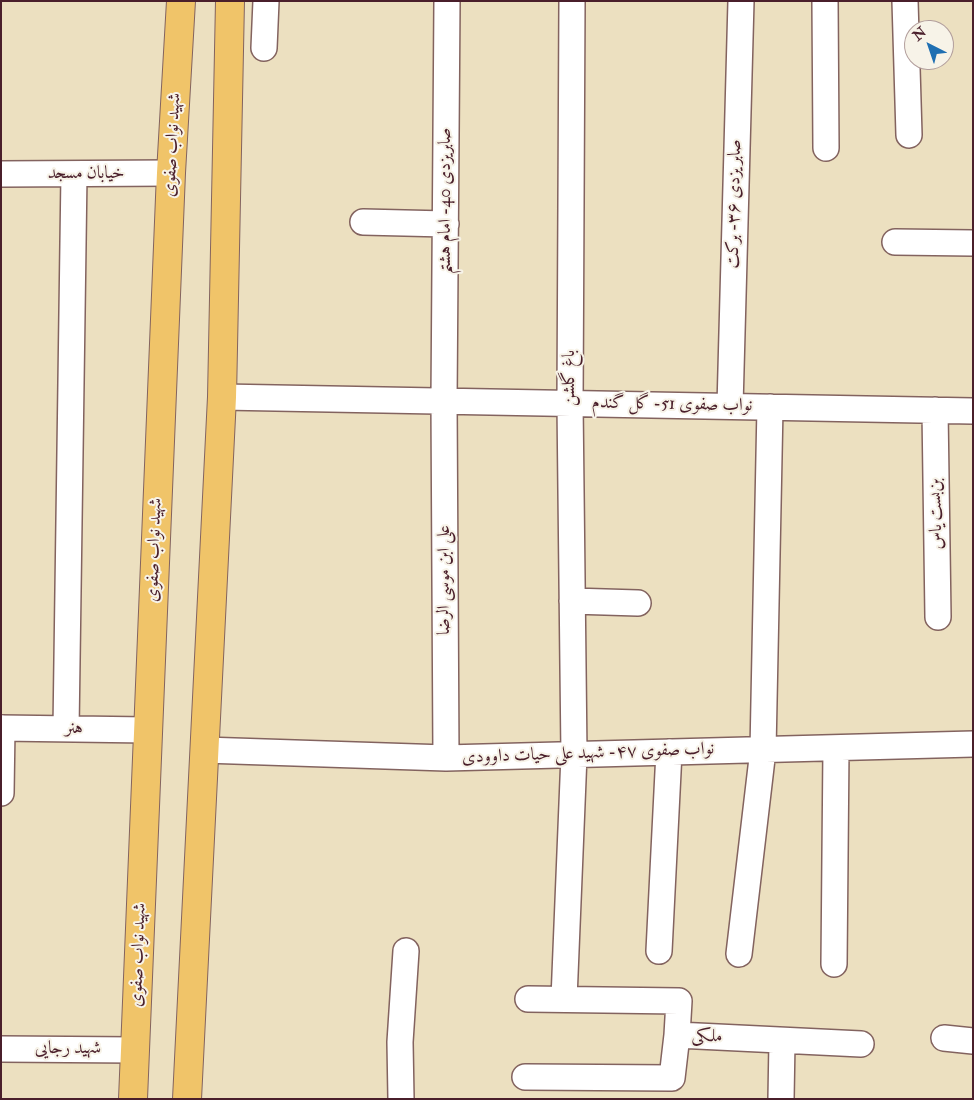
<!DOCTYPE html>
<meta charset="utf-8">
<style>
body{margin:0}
#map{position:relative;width:974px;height:1100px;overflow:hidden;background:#ece0c0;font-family:"IM FELL Double Pica",serif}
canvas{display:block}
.frame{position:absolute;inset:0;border:2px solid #4a1f2b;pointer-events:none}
.north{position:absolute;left:904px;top:20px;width:50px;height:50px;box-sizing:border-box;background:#f7f3e8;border:1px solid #b29e9c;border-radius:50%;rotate:319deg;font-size:14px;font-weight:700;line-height:20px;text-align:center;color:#4a1f2b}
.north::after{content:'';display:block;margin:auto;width:18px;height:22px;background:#1f6fb2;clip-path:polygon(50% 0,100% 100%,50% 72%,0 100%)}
</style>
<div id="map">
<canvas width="974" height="1100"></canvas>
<div class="frame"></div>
<div class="north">N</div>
</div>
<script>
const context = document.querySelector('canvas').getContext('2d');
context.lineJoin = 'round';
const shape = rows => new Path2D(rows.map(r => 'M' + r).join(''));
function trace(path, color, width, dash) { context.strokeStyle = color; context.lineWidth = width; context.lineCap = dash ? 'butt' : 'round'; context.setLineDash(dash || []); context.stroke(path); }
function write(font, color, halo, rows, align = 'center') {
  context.font = font + ' "IM FELL Double Pica",Amiri,serif'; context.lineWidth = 4; context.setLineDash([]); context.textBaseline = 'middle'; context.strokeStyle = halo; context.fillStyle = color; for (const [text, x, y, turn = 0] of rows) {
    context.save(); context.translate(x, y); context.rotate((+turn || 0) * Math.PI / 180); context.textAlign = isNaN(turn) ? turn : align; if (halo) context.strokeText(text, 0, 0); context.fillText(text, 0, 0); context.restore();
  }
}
const minor = shape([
 [825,1,826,148],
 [905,1,909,135],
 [264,48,266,1],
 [1,174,171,173],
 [363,222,446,224],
 [895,242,973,243],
 [222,397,973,411],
 [730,406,741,1],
 [935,410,938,617],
 [572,601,638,603],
 [1,728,148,730],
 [66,729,74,174],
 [204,750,446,758,973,744],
 [446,758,444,401,447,1],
 [1,793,2,728],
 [659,951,669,752],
 [739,954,763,750,770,407],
 [834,964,836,748],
 [528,999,679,1001,677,1035,861,1044],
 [564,999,574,755,570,403,572,1],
 [944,1038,973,1041],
 [1,1049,135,1050],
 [525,1077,672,1078,677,1035],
 [401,1099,400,1042,406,951],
 [781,1099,782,1041]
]);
const major = shape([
 [133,1099,171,173,181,1],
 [187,1099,222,397,230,1]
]);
trace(minor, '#83635f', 28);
trace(major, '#83635f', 30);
trace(minor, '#fff', 25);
trace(major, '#f0c469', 28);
write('18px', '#4a1f2b', '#f7f3e8', [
 ["شهید نواب صفوی",173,145,-87],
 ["خیابان مسجد",86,174],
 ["صابریزدی 40- امام هشتم",446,201,-90],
 ["صابر یزدی ۳۶- برکت",735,204,-89],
 ["باغ گلشن",570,378,-90],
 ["نواب صفوی 51- گل گندم",672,405,1],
 ["بن‌بست یاس",937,514,-91],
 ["شهید نواب صفوی",155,550,-88],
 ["علی ابن موسی الرضا",445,580,-90],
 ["هنر",74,729],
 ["نواب صفوی ۴۷- شهید علی حیات داوودی",588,754,-2],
 ["شهید نواب صفوی",139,955,-88],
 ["ملکی",707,1037,3],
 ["شهید رجایی",68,1049]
]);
</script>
